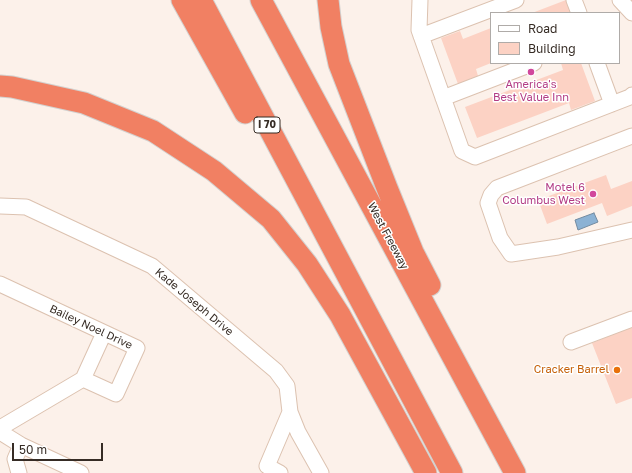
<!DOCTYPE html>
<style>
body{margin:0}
#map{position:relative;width:632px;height:473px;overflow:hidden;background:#fcf1ea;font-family:"Golos Text",sans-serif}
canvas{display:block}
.legend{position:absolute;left:490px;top:12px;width:130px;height:52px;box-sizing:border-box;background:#fff;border:1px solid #afaba8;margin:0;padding:5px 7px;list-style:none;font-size:12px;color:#362c25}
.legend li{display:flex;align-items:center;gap:8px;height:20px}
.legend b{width:20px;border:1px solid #afaba8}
.scale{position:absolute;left:12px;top:443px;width:91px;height:18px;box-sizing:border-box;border:2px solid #362c25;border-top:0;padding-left:5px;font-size:12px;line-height:14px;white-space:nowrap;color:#362c25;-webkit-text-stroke:3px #fff;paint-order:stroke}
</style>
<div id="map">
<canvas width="632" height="473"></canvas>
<ul class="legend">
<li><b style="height:5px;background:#fff"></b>Road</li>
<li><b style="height:11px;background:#fcd2c4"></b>Building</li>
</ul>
<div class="scale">50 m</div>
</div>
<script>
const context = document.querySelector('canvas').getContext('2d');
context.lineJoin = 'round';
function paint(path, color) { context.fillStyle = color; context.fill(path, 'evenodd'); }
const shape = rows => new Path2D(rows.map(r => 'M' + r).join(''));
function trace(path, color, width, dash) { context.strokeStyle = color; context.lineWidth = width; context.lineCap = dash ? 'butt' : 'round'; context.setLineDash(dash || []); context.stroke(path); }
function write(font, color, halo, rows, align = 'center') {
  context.font = font + ' "Golos Text",sans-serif'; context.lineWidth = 3; context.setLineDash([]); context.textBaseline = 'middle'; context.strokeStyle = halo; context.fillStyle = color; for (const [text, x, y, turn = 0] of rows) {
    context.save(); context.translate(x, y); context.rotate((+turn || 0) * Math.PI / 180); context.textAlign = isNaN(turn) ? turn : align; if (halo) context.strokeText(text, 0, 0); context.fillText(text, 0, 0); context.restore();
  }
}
const water = shape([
 [594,213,598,222,578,230,575,220,594,213]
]);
paint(water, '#8cb2d4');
trace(water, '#728aa0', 1);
paint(shape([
 [566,0,572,13,532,13],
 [491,28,491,63,476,69,478,76,458,84,441,38,460,31,463,39],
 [561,63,581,63,595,101,571,110,569,103,477,138,465,107,563,70],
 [606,175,611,189,632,181,632,206,607,216,602,203,547,224,538,200],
 [632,327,632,398,616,404,592,343]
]), '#fcd2c4');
const minor = shape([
 [420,0,419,30,462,151,475,157,630,97,632,95],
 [574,0,579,13],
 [620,0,632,13],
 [421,36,516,0],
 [597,63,612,104],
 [443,98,534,63],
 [632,136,497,188,491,195,488,203,500,238,511,254,558,247,632,230],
 [0,206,26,207,152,266,276,371,287,386,290,412,298,432,321,473],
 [0,284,137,348,116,394,83,379],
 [571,342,632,319],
 [0,428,83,379,104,333],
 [0,432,21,445,81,473],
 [19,473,15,459,21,445],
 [280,473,267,466,290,412]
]);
const highway = shape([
 [182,0,245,113],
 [201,0,452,473],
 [261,0,515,473],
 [328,0,331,27,339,64,387,188,413,252,430,285],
 [0,86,12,87,84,103,153,131,214,171,271,219,307,264,340,315,426,473]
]);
trace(minor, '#dcc2b0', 17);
trace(highway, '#d3d1cf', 23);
trace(minor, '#fff', 15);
trace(highway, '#f18063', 21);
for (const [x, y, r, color] of [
 [531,72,4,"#d1479c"],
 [593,194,4,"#d1479c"],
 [617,370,4,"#e8710a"]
]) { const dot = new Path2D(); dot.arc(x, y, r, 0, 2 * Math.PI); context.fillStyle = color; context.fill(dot); trace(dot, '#fff', 1.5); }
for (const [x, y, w] of [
 [267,125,26]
]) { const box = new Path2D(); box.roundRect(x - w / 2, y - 8, w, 16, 3); context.fillStyle = '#fff'; context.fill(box); trace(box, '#362c25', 1); }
write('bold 10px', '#362c25', null, [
 ["I 70",267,125]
]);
write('11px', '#b23c85', '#fff', [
 ["America's",531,85],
 ["Best Value Inn",531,98],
 ["Motel 6",585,188,"right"],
 ["Columbus West",585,201,"right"]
]);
write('11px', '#362c25', '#fff', [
 ["West Freeway",388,236,62],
 ["Kade Joseph Drive",194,302,40],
 ["Bailey Noel Drive",91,327,25]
]);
write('11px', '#c56008', '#fff', [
 ["Cracker Barrel",609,370]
], 'right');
</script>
